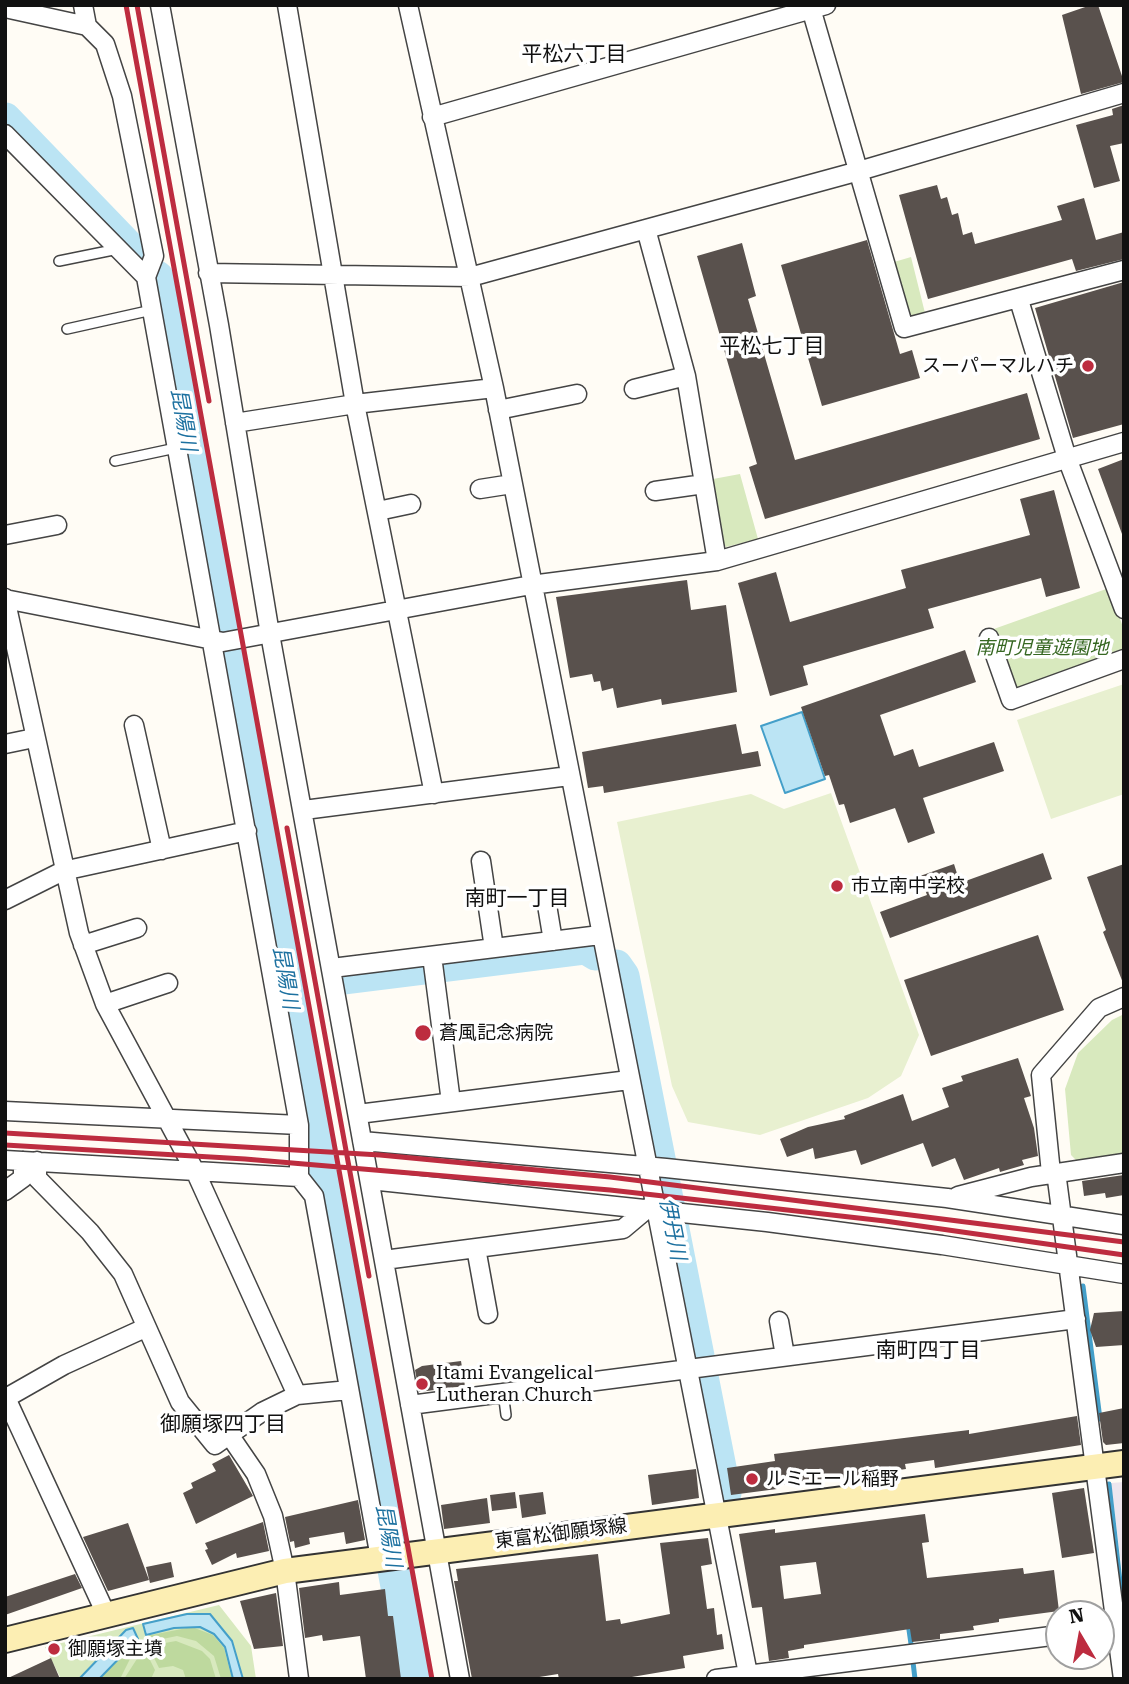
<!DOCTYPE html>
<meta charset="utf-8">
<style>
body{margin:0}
#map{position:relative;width:1129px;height:1684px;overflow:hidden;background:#fffcf5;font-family:"Roboto Serif",serif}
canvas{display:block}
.frame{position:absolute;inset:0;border:7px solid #111;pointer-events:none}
.north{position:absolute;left:1045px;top:1600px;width:70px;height:70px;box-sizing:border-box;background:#fff;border:2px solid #a0a0a0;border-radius:50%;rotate:350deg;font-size:19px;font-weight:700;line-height:28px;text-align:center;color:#111}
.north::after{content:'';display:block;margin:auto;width:24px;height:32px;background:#bd2c3f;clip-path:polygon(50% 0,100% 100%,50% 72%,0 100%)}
</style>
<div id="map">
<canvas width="1129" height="1684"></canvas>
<div class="frame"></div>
<div class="north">N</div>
</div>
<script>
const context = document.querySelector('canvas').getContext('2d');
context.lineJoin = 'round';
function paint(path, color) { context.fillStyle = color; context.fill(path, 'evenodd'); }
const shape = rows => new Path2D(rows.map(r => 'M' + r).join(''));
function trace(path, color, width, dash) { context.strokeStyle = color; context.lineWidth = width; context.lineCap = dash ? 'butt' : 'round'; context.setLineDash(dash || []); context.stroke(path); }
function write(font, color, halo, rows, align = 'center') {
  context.font = font + ' "Roboto Serif","Noto Sans JP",serif'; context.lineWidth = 7; context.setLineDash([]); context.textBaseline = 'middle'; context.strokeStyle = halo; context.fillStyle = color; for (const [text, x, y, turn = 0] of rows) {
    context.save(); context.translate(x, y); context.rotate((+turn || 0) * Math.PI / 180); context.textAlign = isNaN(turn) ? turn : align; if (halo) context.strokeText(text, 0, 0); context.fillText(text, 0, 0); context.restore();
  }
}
paint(shape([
 [1124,1482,1124,1588,1111,1483]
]), '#ede6ee');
paint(shape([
 [911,257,926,317,909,317,894,262],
 [740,474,758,539,726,547,719,538,713,479],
 [1109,588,1124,630,1124,654,1018,694,991,630],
 [1124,1014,1124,1155,1077,1161,1071,1155,1065,1089,1078,1053,1112,1020],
 [219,1605,251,1646,256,1679,61,1679,45,1647]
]), '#d8e9be');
paint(shape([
 [192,1627,213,1635,224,1648,232,1679,221,1679,214,1656,196,1641,177,1636,148,1642,146,1636],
 [138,1640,141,1645,132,1655,120,1679,100,1679],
 [176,1641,202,1651,210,1659,216,1679,186,1679,183,1670,173,1666,159,1668,148,1646],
 [144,1648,155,1670,151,1679,124,1679]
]), '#bed99e');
paint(shape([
 [1124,684,1124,794,1051,819,1017,720],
 [831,793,919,1035,901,1076,868,1098,760,1135,688,1122,672,1086,617,822,751,794,784,809]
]), '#e8f0d0');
const water = shape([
 [802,712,825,779,785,793,761,726,802,712],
 [187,1614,210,1614,232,1641,243,1679,233,1679,225,1647,214,1634,200,1627,174,1628,146,1635,143,1624,187,1614],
 [133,1628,138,1639,99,1679,79,1679,126,1630,133,1628]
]);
paint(water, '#bbe4f4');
trace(water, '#449fc9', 2);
trace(shape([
 [1083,1286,1100,1419],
 [1109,1484,1124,1617],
 [908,1623,911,1644],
 [913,1662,915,1679]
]), '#449fc9', 5);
trace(shape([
 [5,119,141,260],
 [157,277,414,1679],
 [616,966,623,976,725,1493],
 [345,978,586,948,596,954]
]), '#bbe4f4', 33);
paint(shape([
 [1091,5,1098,5,1124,82,1081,94,1062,15],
 [1124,105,1124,143,1110,146,1120,181,1094,188,1076,125,1113,115,1112,109],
 [937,185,941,199,947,197,952,215,958,213,963,235,972,232,975,244,1062,220,1057,206,1084,198,1096,240,1124,232,1124,259,1076,271,1072,259,928,299,899,195],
 [867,240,900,354,912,350,920,378,822,406,781,265],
 [742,243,756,296,748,299,795,460,1027,393,1040,439,765,519,749,467,757,464,697,256],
 [1124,282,1124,424,1073,438,1035,308],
 [1124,459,1124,533,1122,534,1098,469],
 [1054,490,1080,588,1046,597,1041,578,928,609,934,628,803,666,808,685,770,696,738,583,776,572,790,622,906,588,901,570,1030,535,1020,499],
 [687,580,691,610,726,605,737,692,662,705,661,699,617,708,613,688,602,691,600,681,594,682,592,674,570,678,556,597],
 [965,650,976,682,880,715,894,756,913,749,919,767,994,742,1004,771,923,798,935,833,908,843,895,808,850,823,844,804,839,805,829,775,825,776,801,707],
 [736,724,742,754,758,751,761,766,604,793,603,786,588,788,582,752],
 [1043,853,1052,879,890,938,880,912,927,895,920,876,954,864,960,883],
 [1124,864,1124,983,1123,983,1103,932,1106,930,1087,877],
 [1038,935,1064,1010,931,1056,904,980],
 [1018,1058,1031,1096,1024,1098,1034,1128,1038,1156,1022,1160,1024,1165,1000,1172,999,1168,964,1180,955,1158,932,1167,923,1143,861,1165,856,1150,815,1159,813,1148,787,1157,780,1139,808,1127,845,1119,844,1116,903,1094,912,1121,949,1107,942,1088,963,1081,961,1076],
 [1124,1175,1124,1195,1106,1198,1105,1193,1084,1196,1082,1181],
 [1124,1311,1124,1345,1096,1347,1090,1330,1094,1313],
 [461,1361,465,1386,419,1392,415,1370,422,1366],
 [1124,1408,1124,1443,1106,1445,1103,1442,1099,1413],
 [1077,1416,1081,1445,935,1468,934,1460,905,1464,906,1469,885,1472,885,1474,777,1485,777,1489,731,1495,727,1468,775,1461,774,1454,969,1430,969,1434],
 [229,1455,253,1496,196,1524,183,1493,193,1488,191,1483,216,1471,212,1464],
 [696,1469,699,1498,652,1505,648,1475],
 [1084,1488,1094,1553,1062,1558,1052,1493],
 [515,1492,517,1508,492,1511,490,1495],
 [543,1492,546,1514,522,1518,519,1495],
 [487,1498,490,1523,444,1529,441,1505],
 [358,1500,365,1540,346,1544,344,1532,309,1538,310,1544,295,1548,294,1541,290,1542,285,1517],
 [925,1514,929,1542,922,1543,927,1578,1023,1568,1024,1574,1054,1570,1059,1611,999,1619,999,1622,973,1626,974,1630,940,1634,940,1639,912,1642,910,1629,804,1645,804,1648,788,1651,789,1658,769,1661,762,1607,752,1608,739,1534,775,1529,775,1533],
 [816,1562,821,1594,784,1599,780,1566],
 [263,1522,269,1551,237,1558,236,1553,212,1565,205,1550,208,1549,205,1543],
 [128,1523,149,1580,108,1591,83,1537],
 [708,1538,712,1564,701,1566,707,1609,714,1608,717,1635,722,1634,724,1649,683,1656,685,1668,620,1679,559,1679,558,1674,527,1679,472,1679,454,1581,458,1581,456,1569,598,1554,606,1621,620,1619,621,1624,670,1614,660,1543],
 [171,1562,174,1577,150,1583,146,1567],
 [75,1574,82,1588,5,1615,5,1597],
 [339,1582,340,1595,385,1589,388,1616,393,1616,401,1679,366,1679,360,1636,323,1641,322,1635,305,1638,299,1588],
 [276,1593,283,1646,254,1649,240,1601],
 [51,1658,60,1679,6,1679]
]), '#59514d');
const service = shape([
 [59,261,118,249],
 [67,329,152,310],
 [115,461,176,448],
 [503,1392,506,1415]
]);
const minor = shape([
 [83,5,87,26,105,44,122,96,154,256,146,277,299,1125,299,1177,314,1196,380,1558],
 [160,5,219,325,270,634,460,1679],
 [287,5,355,404,434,794],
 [408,5,494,388,749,1679],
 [810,5,904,328,1124,270],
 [5,8,87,26],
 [432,117,826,5],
 [5,134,146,277],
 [646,229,686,376,717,561],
 [208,273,470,277,859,171,1124,93],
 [1019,300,1067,458,1124,609],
 [634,389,686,376],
 [498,410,577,394],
 [235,423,355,404,494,388],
 [480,489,512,484],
 [655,491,704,484],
 [378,511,411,504],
 [5,535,57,525],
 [5,598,79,933,105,1004,196,1173,297,1395],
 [5,599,223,642,531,585,717,561,1124,442],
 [989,638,1011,700,1124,659],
 [134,725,162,850],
 [5,744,34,738],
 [304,810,569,776],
 [481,861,494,948],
 [546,899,553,941],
 [5,900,63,871,247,831],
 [83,945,137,928],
 [432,956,451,1102],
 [332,968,600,935],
 [105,1004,168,983],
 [5,1111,299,1125],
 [358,1114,629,1080],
 [362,1141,666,1168,947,1198,1124,1225],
 [5,1160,299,1177],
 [37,1161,37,1178,90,1232,123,1274,180,1402,215,1445,262,1412,297,1395,349,1390],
 [1056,1172,1123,1679],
 [1051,1173,1041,1075,1099,1008,1124,997],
 [370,1180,767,1222,942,1245,1124,1274],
 [5,1191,23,1178,23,1161],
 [958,1196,1031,1177,1124,1163],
 [476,1248,488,1314],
 [384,1260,623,1229,648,1208],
 [779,1321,785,1356],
 [410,1405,1076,1319],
 [230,1436,256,1474,273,1516,285,1571,299,1679],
 [106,1614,6,1398,64,1365,145,1328],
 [716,1679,1059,1635]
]);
const secondary = shape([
 [5,1640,285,1571,1124,1463]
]);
trace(service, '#444', 12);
trace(minor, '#444', 21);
trace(secondary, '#333', 28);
trace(service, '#fff', 9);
trace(minor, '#fff', 18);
trace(secondary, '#fceeb3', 24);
trace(shape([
 [126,5,432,1679],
 [137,5,209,401],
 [287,828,369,1276],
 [5,1133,380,1155,610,1177,1124,1242],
 [5,1145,245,1159,610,1190,885,1221,1124,1255]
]), '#bd2c3f', 5);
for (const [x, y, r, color] of [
 [1088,366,7,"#bd2c3f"],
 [837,886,7,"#bd2c3f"],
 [423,1033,9,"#bd2c3f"],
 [422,1384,7,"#bd2c3f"],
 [752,1479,7,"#bd2c3f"],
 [54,1649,7,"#bd2c3f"]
]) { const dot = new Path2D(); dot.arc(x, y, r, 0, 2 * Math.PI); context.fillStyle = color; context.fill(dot); trace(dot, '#fff', 2.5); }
write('19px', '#111', '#fff', [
 ["スーパーマルハチ",1074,366,"right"],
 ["市立南中学校",851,886],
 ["蒼風記念病院",439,1033],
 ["Itami Evangelical",436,1373],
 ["Lutheran Church",436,1395],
 ["ルミエール稲野",766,1479],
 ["御願塚主墳",68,1649]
], 'left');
write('italic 19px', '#366722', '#fff', [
 ["南町児童遊園地",1042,648]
]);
write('19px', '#111', '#fff', [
 ["東富松御願塚線",561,1534,-7]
]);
write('21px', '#111', '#fff', [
 ["平松六丁目",574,55],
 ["平松七丁目",772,347],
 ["南町一丁目",517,899],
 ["南町四丁目",928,1351],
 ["御願塚四丁目",223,1425]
]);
write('italic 21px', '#1d71a0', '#fff', [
 ["昆陽川",183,420,80],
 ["昆陽川",285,978,80],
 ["伊丹川",672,1229,79],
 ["昆陽川",388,1536,80]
]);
</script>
